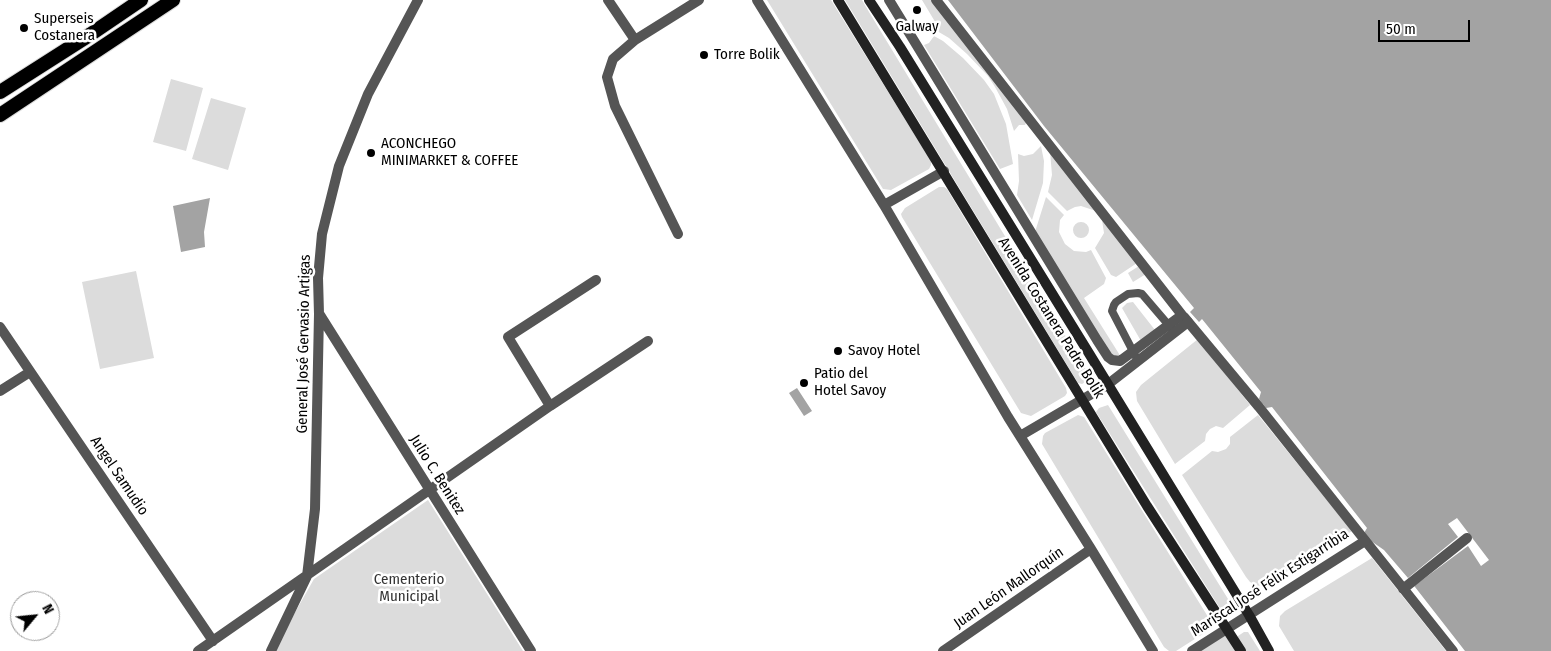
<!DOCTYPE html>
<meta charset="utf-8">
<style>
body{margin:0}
#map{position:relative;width:1551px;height:651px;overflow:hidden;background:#fff;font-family:"Fira Sans Condensed",sans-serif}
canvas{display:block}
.north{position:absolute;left:10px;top:591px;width:50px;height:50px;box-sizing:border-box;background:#fff;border:1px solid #999;border-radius:50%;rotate:62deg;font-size:14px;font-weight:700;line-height:20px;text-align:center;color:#000}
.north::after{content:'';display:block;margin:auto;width:18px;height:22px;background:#000;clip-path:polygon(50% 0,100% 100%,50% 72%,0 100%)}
.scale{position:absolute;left:1378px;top:20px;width:92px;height:22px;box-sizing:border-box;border:2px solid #000;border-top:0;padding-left:6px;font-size:15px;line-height:18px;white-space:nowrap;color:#000;-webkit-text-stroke:4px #fff;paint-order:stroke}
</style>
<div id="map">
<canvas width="1551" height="651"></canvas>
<div class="north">N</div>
<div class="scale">50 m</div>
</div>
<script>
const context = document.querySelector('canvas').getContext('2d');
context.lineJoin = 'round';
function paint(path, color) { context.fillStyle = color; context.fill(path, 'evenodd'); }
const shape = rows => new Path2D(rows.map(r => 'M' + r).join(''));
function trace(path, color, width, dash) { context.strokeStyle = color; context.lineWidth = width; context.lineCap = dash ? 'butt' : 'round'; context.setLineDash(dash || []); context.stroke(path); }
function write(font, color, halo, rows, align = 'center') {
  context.font = font + ' "Fira Sans Condensed",sans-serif'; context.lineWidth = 5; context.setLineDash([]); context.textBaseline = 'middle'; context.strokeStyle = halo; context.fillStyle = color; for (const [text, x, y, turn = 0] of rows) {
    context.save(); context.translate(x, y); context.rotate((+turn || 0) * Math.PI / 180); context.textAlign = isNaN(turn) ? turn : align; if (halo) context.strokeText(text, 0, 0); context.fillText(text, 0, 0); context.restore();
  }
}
paint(shape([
 [767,0,831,0,931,161,931,165,929,169,891,190,883,189],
 [845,0,862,0,869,12,1088,373,1089,376,1087,381,1082,384,1078,383],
 [922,0,931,0,1027,121,1025,125,1019,125,1014,131,1007,109,995,87,988,76,967,54,949,38,932,28,934,20],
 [934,36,943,41,963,58,984,80,994,94,1006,124,1013,164,1000,169,924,45,929,43],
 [171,79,203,88,186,151,153,142],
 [211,98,246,108,228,170,192,159],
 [1041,146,1044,161,1043,183,1032,220,1017,195,1019,181,1018,154,1024,156,1033,154],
 [1050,151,1096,211,1081,206,1075,207,1067,211,1048,192,1052,175],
 [939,187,944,187,947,189,1066,388,1067,393,1065,396,1031,416,1021,413,902,217,901,214,905,208],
 [1046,197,1064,215,1060,220,1059,232,1065,244,1074,251,1086,252,1091,250,1106,278,1104,284,1084,298,1121,357,1113,358,1035,232],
 [1102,220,1137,263,1116,277,1111,275,1095,248,1104,233],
 '1073 230a8 8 0 1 1 16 0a8 8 0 1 1-16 0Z',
 [1139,266,1146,274,1133,282,1128,273],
 [136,271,154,358,100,369,82,282],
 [1133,302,1155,330,1141,341,1122,308,1127,303],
 [1198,339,1250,405,1223,428,1216,426,1210,429,1206,434,1205,441,1175,464,1137,401,1136,392,1141,385],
 [1108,405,1233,607,1231,612,1227,613,1223,613,1096,412,1099,408],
 [1078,415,1084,417,1210,620,1210,627,1209,630,1176,651,1169,651,1164,647,1042,444,1043,436,1045,433],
 [1258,415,1352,531,1267,584,1258,586,1250,582,1246,577,1182,475,1212,451,1218,452,1226,449,1230,444,1230,437],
 [428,500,523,651,273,651,314,579],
 [1372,558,1446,651,1294,651,1279,626,1280,616,1285,611],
 [1227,628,1241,651,1192,651],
 [1244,632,1248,632,1260,651,1245,651,1238,638,1238,636]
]), '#dcdcdc');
paint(shape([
 [948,0,1551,0,1551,651,1465,651,1408,578,1384,550,1371,541,1364,533,1367,528,1272,407,1266,408,1259,399,1261,392,1202,319,1199,322,1190,312,1194,308,1044,126],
 [210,198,204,232,205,247,181,252,173,206],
 [797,388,812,411,804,416,789,393]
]), '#a3a3a3');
paint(shape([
 [1457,518,1489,560,1481,566,1468,546,1414,586,1408,578,1458,537,1448,524]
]), '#fff');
const trunk = shape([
 [0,92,91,34,141,0],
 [0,115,173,0]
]);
trace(trunk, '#dbdbdb', 16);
trace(shape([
 [1138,361,1112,311,1114,305,1116,302,1128,294,1138,293,1142,294,1172,329]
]), '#555', 8);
trace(shape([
 [889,0,1097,340,1108,357,1112,360,1120,361,1182,315,936,0],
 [1184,317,1259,407,1453,651],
 [1403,589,1467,538]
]), '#555', 10);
trace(shape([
 [608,0,635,40],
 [757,0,884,205,1008,417,1091,549,1153,651],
 [884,205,944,171],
 [678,234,615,106,607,77,613,59,635,40,699,0],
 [320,315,531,651],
 [0,327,213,641],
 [0,391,30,372],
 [550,406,508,337,596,280],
 [1020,436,1107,385,1188,322],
 [198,651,550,406,648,341],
 [271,651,307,576,315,509,319,314,318,278,322,234,339,166,368,94,418,0],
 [943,651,1091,549],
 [1192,651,1365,541]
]), '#555', 10);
trace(shape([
 [838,0,1147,506,1241,651],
 [869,0,900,47,1090,355,1249,615,1269,651]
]), '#222', 10);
trace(trunk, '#000', 14);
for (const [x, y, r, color] of [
 [917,10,5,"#000"],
 [24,28,5,"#000"],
 [704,55,5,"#000"],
 [371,153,5,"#000"],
 [838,351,5,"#000"],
 [804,383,5,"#000"]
]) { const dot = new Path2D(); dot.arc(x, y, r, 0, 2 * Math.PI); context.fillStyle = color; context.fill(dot); trace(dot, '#fff', 2); }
write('15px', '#000', '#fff', [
 ["Superseis",34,19],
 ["Costanera",34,36],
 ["Galway",917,27,"center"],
 ["Torre Bolik",714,55],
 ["ACONCHEGO",381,144],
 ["MINIMARKET & COFFEE",381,161],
 ["Savoy Hotel",848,351],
 ["Patio del",814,374],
 ["Hotel Savoy",814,391]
], 'left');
write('15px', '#000', '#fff', [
 ["Avenida Costanera Padre Bolik",1051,318,58],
 ["General José Gervasio Artigas",304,344,-89],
 ["Julio C. Benitez",437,475,58],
 ["Angel Samudio",119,476,56],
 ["Mariscal José Félix Estigarribia",1270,583,-33],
 ["Juan León Mallorquín",1009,588,-35]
]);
write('15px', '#333', '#fff', [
 ["Cementerio",409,580],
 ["Municipal",409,597]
]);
</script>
